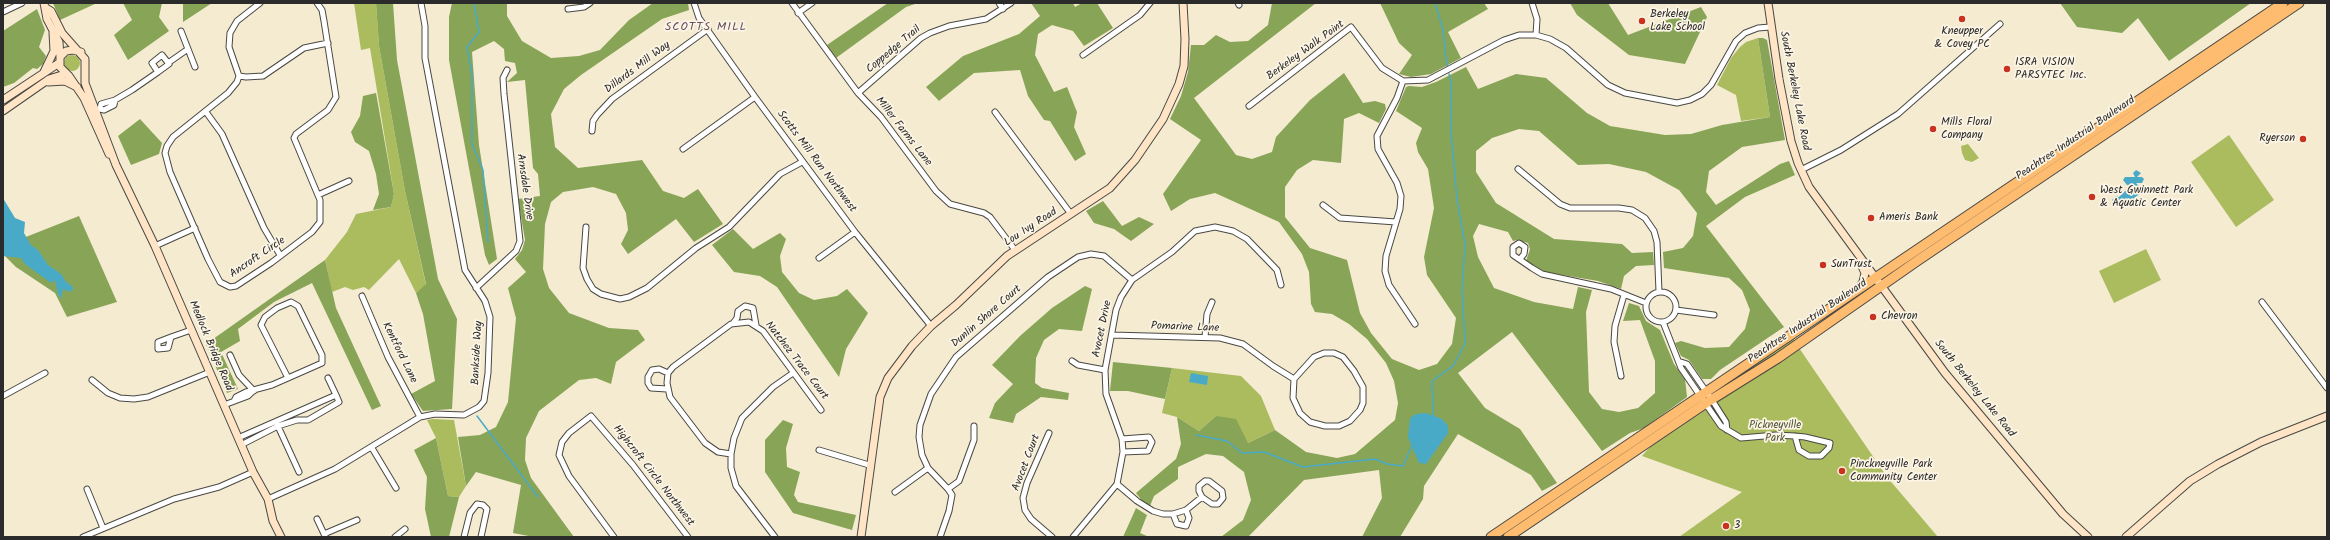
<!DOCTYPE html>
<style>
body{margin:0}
#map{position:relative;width:2330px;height:540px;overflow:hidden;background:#f4ebd1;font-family:Kalam,sans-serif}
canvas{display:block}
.frame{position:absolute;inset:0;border:4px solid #2b2b2b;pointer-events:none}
</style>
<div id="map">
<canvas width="2330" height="540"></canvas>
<div class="frame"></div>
</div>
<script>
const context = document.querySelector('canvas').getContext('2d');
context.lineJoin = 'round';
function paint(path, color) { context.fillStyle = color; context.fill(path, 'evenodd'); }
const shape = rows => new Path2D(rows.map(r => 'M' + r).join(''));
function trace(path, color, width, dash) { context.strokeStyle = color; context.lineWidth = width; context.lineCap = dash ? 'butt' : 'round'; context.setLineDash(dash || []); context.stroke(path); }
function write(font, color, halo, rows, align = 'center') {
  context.font = font + ' Kalam,sans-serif'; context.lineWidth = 3.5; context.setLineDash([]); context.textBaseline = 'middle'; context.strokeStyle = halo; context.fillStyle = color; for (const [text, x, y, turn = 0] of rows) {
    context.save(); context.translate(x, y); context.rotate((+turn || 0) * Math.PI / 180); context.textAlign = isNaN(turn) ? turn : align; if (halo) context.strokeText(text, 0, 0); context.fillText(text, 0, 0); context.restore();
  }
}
paint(shape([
 [354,3,376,3,379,46,405,191,426,285,416,293,399,259,369,290,364,287,353,290,345,287,332,292,325,260,347,232,356,214,391,207,394,194,370,48,361,50],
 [1758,38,1770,117,1741,121,1736,95,1717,85,1731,58,1740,47,1746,42],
 '64 63a8 8 0 1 1 16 0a8 8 0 1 1-16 0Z',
 [2229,135,2274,200,2236,227,2191,162],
 [1968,144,1979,158,1972,162,1965,160,1962,153,1961,146],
 [2146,249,2161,280,2114,303,2099,271],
 [1793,339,1887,477,1938,537,1679,537,1742,492,1642,456,1679,414],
 [1172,368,1241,376,1261,396,1275,430,1248,443,1216,416,1199,431,1177,417,1162,413],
 [433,419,454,420,466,486,459,497,448,496,436,438,427,420]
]), '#abbc5f');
paint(shape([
 [53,3,97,3,60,20],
 [123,3,162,3,159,17,169,31,128,60,114,35,132,20],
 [183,3,212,3,183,22],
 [376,3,393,3,397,60,438,279,457,319,452,409,423,411,411,394,435,381,423,314,416,293,426,284,405,191,379,46],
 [452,3,507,3,507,16,522,41,551,58,579,56,600,50,629,20,653,3,688,3,689,10,662,19,581,75,564,89,551,114,555,147,578,168,642,160,663,191,684,198,698,189,723,224,694,242,676,219,628,254,621,244,628,230,626,213,616,194,593,187,563,192,551,202,545,224,543,269,549,288,569,313,609,328,638,330,645,340,616,362,611,384,596,378,579,380,539,411,526,438,525,460,531,478,574,537,534,537,513,533,521,485,476,472,466,486,458,437,480,435,496,427,508,402,516,318,508,288,526,272,515,259,522,250,525,240,518,199,540,196,538,174,533,168,525,80,507,82,517,73,515,63,505,61,504,49,494,41,472,52,479,145,497,259,489,265,485,255,449,60,449,17],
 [888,3,918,3,906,7,836,58,827,45],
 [1031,3,1073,3,1075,7,1082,3,1097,3,1113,28,1084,46,1073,31,1052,25,1038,34,1035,55,1054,92,1067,87,1077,112,1074,127,1086,154,1075,161,1050,121,1044,120,1028,96,1020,70,974,73,939,101,926,87,963,56,1019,34,1040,16],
 [1272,3,1316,3,1194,98,1236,155,1252,159,1272,152,1276,137,1310,100,1344,73,1363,103,1375,101,1385,104,1386,109,1379,123,1359,113,1344,119,1341,163,1313,160,1297,170,1285,187,1285,217,1310,248,1347,260,1360,313,1371,333,1392,359,1419,370,1437,364,1452,344,1456,318,1427,275,1424,257,1434,208,1428,169,1418,152,1416,143,1422,128,1396,111,1406,87,1409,86,1422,87,1436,82,1466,67,1478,89,1516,74,1546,78,1587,113,1610,126,1665,135,1691,134,1722,125,1770,117,1758,38,1763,38,1767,40,1785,140,1742,147,1709,171,1706,192,1716,205,1780,164,1789,161,1795,175,1745,197,1706,226,1784,327,1720,370,1711,379,1702,379,1689,360,1681,356,1675,343,1681,341,1705,348,1729,347,1745,329,1750,310,1742,290,1729,278,1664,268,1663,252,1683,248,1693,236,1697,213,1679,190,1646,172,1609,164,1578,165,1539,131,1519,129,1492,138,1476,151,1476,172,1496,203,1554,239,1622,244,1632,253,1653,252,1654,265,1636,266,1624,276,1621,289,1598,281,1545,272,1526,261,1530,249,1528,243,1517,240,1513,241,1508,232,1479,224,1473,236,1478,257,1494,288,1534,302,1573,309,1578,287,1592,290,1586,312,1589,392,1602,409,1619,412,1638,408,1655,393,1655,361,1640,320,1623,321,1629,303,1639,306,1646,321,1660,330,1674,364,1685,379,1687,397,1644,428,1630,433,1602,451,1512,332,1458,373,1485,408,1520,429,1557,483,1542,491,1531,475,1458,434,1424,486,1423,499,1400,537,1362,537,1382,498,1379,470,1304,480,1248,537,1221,537,1243,520,1251,500,1244,472,1223,456,1206,454,1178,467,1178,479,1154,496,1150,506,1143,502,1136,493,1176,459,1181,444,1177,417,1199,431,1216,416,1236,419,1248,443,1275,430,1306,452,1337,458,1355,454,1395,420,1398,403,1394,381,1386,363,1367,339,1349,324,1332,314,1315,312,1311,304,1309,272,1302,254,1279,222,1215,193,1190,199,1171,211,1163,194,1201,140,1170,119,1181,96,1188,72,1191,45,1204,45,1216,35,1230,42,1248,41,1268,25],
 [1380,3,1484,3,1488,9,1448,32,1461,58,1431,74,1411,77,1399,74,1412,55,1399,43],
 [1570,3,1608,3,1628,35,1701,7,1707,17,1685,64,1629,55,1577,15],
 [2060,3,2251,3,2169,61,2138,18,2122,33,2077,27],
 [37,9,45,30,39,47,46,56,43,64,37,69,33,68,14,83,3,87,3,31],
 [376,93,394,194,391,207,373,210,379,194,376,174,369,151,355,142,351,132,360,116,363,96],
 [140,119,162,143,159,154,131,165,118,136],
 [1103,201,1122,226,1139,217,1154,224,1131,241,1114,229,1094,223,1086,211],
 [79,216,117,302,67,317,55,293,16,267,3,254,3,246],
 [733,229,753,249,780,233,786,239,780,256,782,272,799,293,814,300,837,296,847,289,868,313,846,349,839,377,777,287,760,276,734,272,712,245],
 [325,260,336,308,381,406,372,410,312,283,274,302,238,329,240,341,221,352,238,389,227,393,206,344],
 [1085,286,1092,289,1082,331,1059,329,1044,340,1036,358,1035,383,1042,388,1069,393,1068,400,1041,397,1016,414,1013,423,989,418,995,403,1013,384,992,365,1020,336,1052,308],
 [1113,362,1172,368,1165,399,1128,391,1110,391],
 [783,420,793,424,786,448,787,467,800,472,794,495,798,502,856,515,852,530,793,513,765,472,765,440],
 [436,438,448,496,459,497,449,537,431,537,425,509,427,477,414,450],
 [1136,508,1147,515,1140,533,1149,537,1123,537]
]), '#88a456');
paint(shape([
 [2136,170,2141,173,2137,177,2142,177,2144,179,2142,183,2136,183,2141,188,2141,193,2134,198,2134,202,2116,205,2112,200,2116,196,2119,197,2125,191,2136,188,2136,186,2127,185,2123,180,2125,177,2135,177,2133,173],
 [3,198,15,218,25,222,24,233,31,245,38,250,48,265,61,274,66,282,72,286,73,289,70,292,63,289,61,299,58,294,55,280,51,283,25,264,21,258,3,256],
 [1191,373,1208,376,1207,385,1189,382],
 [1426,413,1442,419,1448,426,1448,433,1426,464,1419,463,1408,437,1410,418,1416,414]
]), '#49aac8');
trace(shape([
 [474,3,479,32,467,47,472,75,472,144,483,170,488,242],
 [1435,3,1443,30,1447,66],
 [477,416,538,497],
 [1433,416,1432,381,1453,366,1465,344,1462,290,1465,244,1457,199,1451,132,1451,82,1449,74],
 [1196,435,1227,441,1242,453,1264,452,1303,467,1375,459,1387,464,1403,466,1412,445]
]), '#49aac8', 1.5);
const street = shape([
 [260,3,237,21,230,33,229,47,239,76,237,82,228,93,173,137,167,146,165,153,170,172,208,259,220,282,230,287,236,286,271,263,312,232,320,222,320,200,294,138,296,134,328,110,336,97,324,21,322,10,317,3],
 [694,3,699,18,755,97,855,232,931,326],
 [792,3,858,93,881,117,936,191,950,204,984,213,990,217,1015,250],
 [999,3,1003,9],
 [1238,3,1239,5],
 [1532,3,1537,19,1536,35],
 [568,9,584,7,590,3],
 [3,12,22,3],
 [798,13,812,3],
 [188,49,195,67],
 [1083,55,1140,15,1150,3],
 [168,63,188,49,181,31],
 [239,76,246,77,263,76,304,48,328,43],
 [1403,81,1397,98,1377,136,1378,149,1397,183,1401,196,1400,209,1386,256,1385,271,1389,285,1415,324],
 [858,93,921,38,930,33,949,26,986,19,1011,3],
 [115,100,132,90,158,72,169,64,162,55,152,63,158,72],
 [1249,106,1351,27,1382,68,1403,81,1428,80,1504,40,1519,35,1536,35,1550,39,1566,48,1608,85,1625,93,1677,103,1690,100,1702,94,1711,85,1736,41,1745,33,1758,28,1770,27],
 [94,111,100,109,104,110,114,105,115,100,101,104,100,109],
 [206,112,222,134,264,228,280,255],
 [995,112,1071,214],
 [592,131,593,121,597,115,612,99,708,29],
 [683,149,755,97],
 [1518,169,1560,204,1570,208,1619,208,1632,210,1645,218,1654,231,1657,242,1659,292],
 [1801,170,1841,150,1898,114,2000,24],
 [318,195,349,181],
 [1323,205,1340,218,1396,222],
 [586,227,583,268,587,279,593,289,601,294,620,299,629,297,647,288,696,248,729,227,780,174,802,162],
 [155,246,195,228],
 [819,258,855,232],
 [1520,259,1524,254,1525,247,1519,243,1513,247,1513,255,1532,268,1542,274,1611,289,1646,303],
 [476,288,516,251,520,241,504,94,503,78,507,70],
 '1646 307a15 15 0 1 1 30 0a15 15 0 1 1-30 0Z',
 [362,296,388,357,420,417],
 [2262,302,2327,388],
 [1676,310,1714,315],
 [734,322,737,318,738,311,745,306,753,308,756,325],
 [1663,322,1681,368,1721,426,1741,438,1776,435,1795,436,1805,437,1830,443,1829,448,1821,456,1809,456,1799,450,1795,436],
 [1112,335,1220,338,1243,344,1273,366,1294,379],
 [171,337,168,348,158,349,158,342,171,337,191,330],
 [1205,337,1207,314,1212,302],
 [1324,353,1334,353,1343,357,1354,371,1363,387,1363,403,1360,410,1350,421,1339,426,1325,426,1310,422,1300,413,1293,398,1294,379,1314,357,1324,353],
 [230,355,239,375,254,391],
 [1072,361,1078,365,1105,370],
 [1681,362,1687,364,1712,400,1726,422,1727,430],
 [1621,376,1614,342,1615,326,1624,295],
 [328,378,336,395],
 [92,380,108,393,120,398,134,399,148,397,210,372],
 [667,389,651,388,648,383,648,377,652,370,659,369,668,373],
 [3,396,45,373],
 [234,401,236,397,246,392,272,385,288,378,322,363,322,355,298,306,291,302,277,308,265,317,261,325,288,378],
 [224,405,248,396,252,392],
 [277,424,299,472],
 [1049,433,1027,483,1023,498,1025,510,1031,519,1052,537],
 [238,438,336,395,339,402,308,420,297,420,278,426,241,445],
 [1122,439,1149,437,1152,442,1148,451,1123,452],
 [372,448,396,488],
 [819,450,869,465],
 [731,454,718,452,705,443,670,397,667,383,668,373,673,367,731,324,749,322,763,331,821,410],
 [1205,481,1209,481,1222,491,1223,498,1218,504,1212,504,1202,497,1199,491,1199,486,1205,481],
 [1117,484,1137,501,1153,511,1163,514,1173,514,1186,510,1202,497],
 [87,489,103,528],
 [948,489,959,481,974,440,974,426],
 [895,492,928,468],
 [268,499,335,469,420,417,435,414,464,415,479,407,484,401,488,373,490,317,485,301,465,270,425,58,425,26,421,3],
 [1173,514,1177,524,1186,526,1189,518,1186,510],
 [317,519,325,536],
 [324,534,357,520],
 [83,537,174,499,219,487,253,472],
 [395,537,405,529],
 [464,537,470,513,477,504,483,505,487,509,481,537],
 [614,537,569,476,559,455,562,442,569,433,591,416,633,465,688,537],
 [775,537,736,486,731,468,731,454,734,438,742,418,773,387,793,373],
 [940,537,949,511,952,495,948,489,928,468,922,455,919,437,920,425,931,394,956,357,1048,277,1078,257,1091,254,1104,256,1132,280],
 [1073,537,1117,484,1123,452,1122,439,1106,394,1105,370,1116,310,1121,297,1132,280,1172,252,1195,231,1215,227,1233,231,1247,239,1277,270,1281,285]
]);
const secondary = shape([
 [44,3,47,19,59,42,60,57],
 [1768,3,1779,79,1791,141,1798,163,1809,187,1945,373,2063,514,2088,537],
 [46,8,51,11,62,33,85,59,85,83,116,165,155,246,253,472,268,499,273,521,281,537],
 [81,52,73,50,66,51,60,57,60,67,69,76,84,98,109,154],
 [44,72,54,51,53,33],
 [48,82,65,81,77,87],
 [3,100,59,63],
 [3,111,49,79,65,74],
 [1859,287,1863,282,1865,273,1860,262],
 [861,537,880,397,888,378,912,346,931,326,956,305,1007,256,1110,188,1135,160,1163,119,1179,84,1184,66,1185,39,1183,3],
 [2126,537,2190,481,2218,464,2261,442,2327,416]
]);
const highway = shape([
 [1491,537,2283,3],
 [1508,537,1706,403,1778,358,1917,261,2299,3]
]);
trace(street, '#494844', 7);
trace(secondary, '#494844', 9);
trace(highway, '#494844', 11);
trace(street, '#fff', 5);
trace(secondary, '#ffe4c6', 7);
trace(highway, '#febc70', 9);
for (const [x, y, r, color] of [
 [1962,19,4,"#c8321e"],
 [1642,21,4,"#c8321e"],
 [2007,69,4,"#c8321e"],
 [1933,129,4,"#c8321e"],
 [2303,139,4,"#c8321e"],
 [2092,197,4,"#c8321e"],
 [1871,218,4,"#c8321e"],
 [1823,265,4,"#c8321e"],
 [1873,317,4,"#c8321e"],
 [1842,471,4,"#c8321e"],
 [1726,526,4,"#c8321e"]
]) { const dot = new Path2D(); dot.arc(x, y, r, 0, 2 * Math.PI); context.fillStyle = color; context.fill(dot); trace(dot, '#fcf5e5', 1.5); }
write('11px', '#2b2b2b', '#fcf5e5', [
 ["Berkeley",1650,15],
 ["Lake School",1650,28],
 ["Kneupper",1962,32,"center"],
 ["& Covey PC",1962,45,"center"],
 ["ISRA VISION",2015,63],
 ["PARSYTEC Inc.",2015,76],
 ["Mills Floral",1941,123],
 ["Company",1941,136],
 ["Ryerson",2295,139,"right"],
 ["West Gwinnett Park",2100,191],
 ["& Aquatic Center",2100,204],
 ["Ameris Bank",1879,218],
 ["SunTrust",1831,265],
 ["Chevron",1881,317],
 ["Pinckneyville Park",1850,465],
 ["Community Center",1850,478],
 ["3",1734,526]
], 'left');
write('11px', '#2b2b2b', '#fcf5e5', [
 ["Coppedge Trail",894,50,-40],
 ["Berkeley Walk Point",1306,51,-36],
 ["Dillards Mill Way",638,68,-37],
 ["South Berkeley Lake Road",1794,91,79],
 ["Miller Farms Lane",903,132,52],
 ["Peachtree Industrial Boulevard",2076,139,-34],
 ["Scotts Mill Run Northwest",816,162,53],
 ["Arnsdale Drive",524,187,82],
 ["Lou Ivy Road",1031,228,-33],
 ["Ancroft Circle",258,258,-34],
 ["Dunlin Shore Court",987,317,-41],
 ["Peachtree Industrial Boulevard",1808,322,-34],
 ["Pomarine Lane",1185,328,2],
 ["Avocet Drive",1103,329,-78],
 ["Medlock Bridge Road",210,346,67],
 ["Kentford Lane",399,353,64],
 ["Bankside Way",478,353,-87],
 ["Natchez Trace Court",796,361,52],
 ["South Berkeley Lake Road",1974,389,51],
 ["Avocet Court",1027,463,-69],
 ["Highcroft Circle Northwest",653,476,52]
]);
write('11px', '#51563b', '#fcf5e5', [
 ["Pickneyville",1775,426],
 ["Park",1775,439]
]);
context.letterSpacing = '1px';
write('12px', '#664d5f', '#fcf5e5', [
 ["SCOTTS MILL",706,28]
]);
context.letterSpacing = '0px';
</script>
